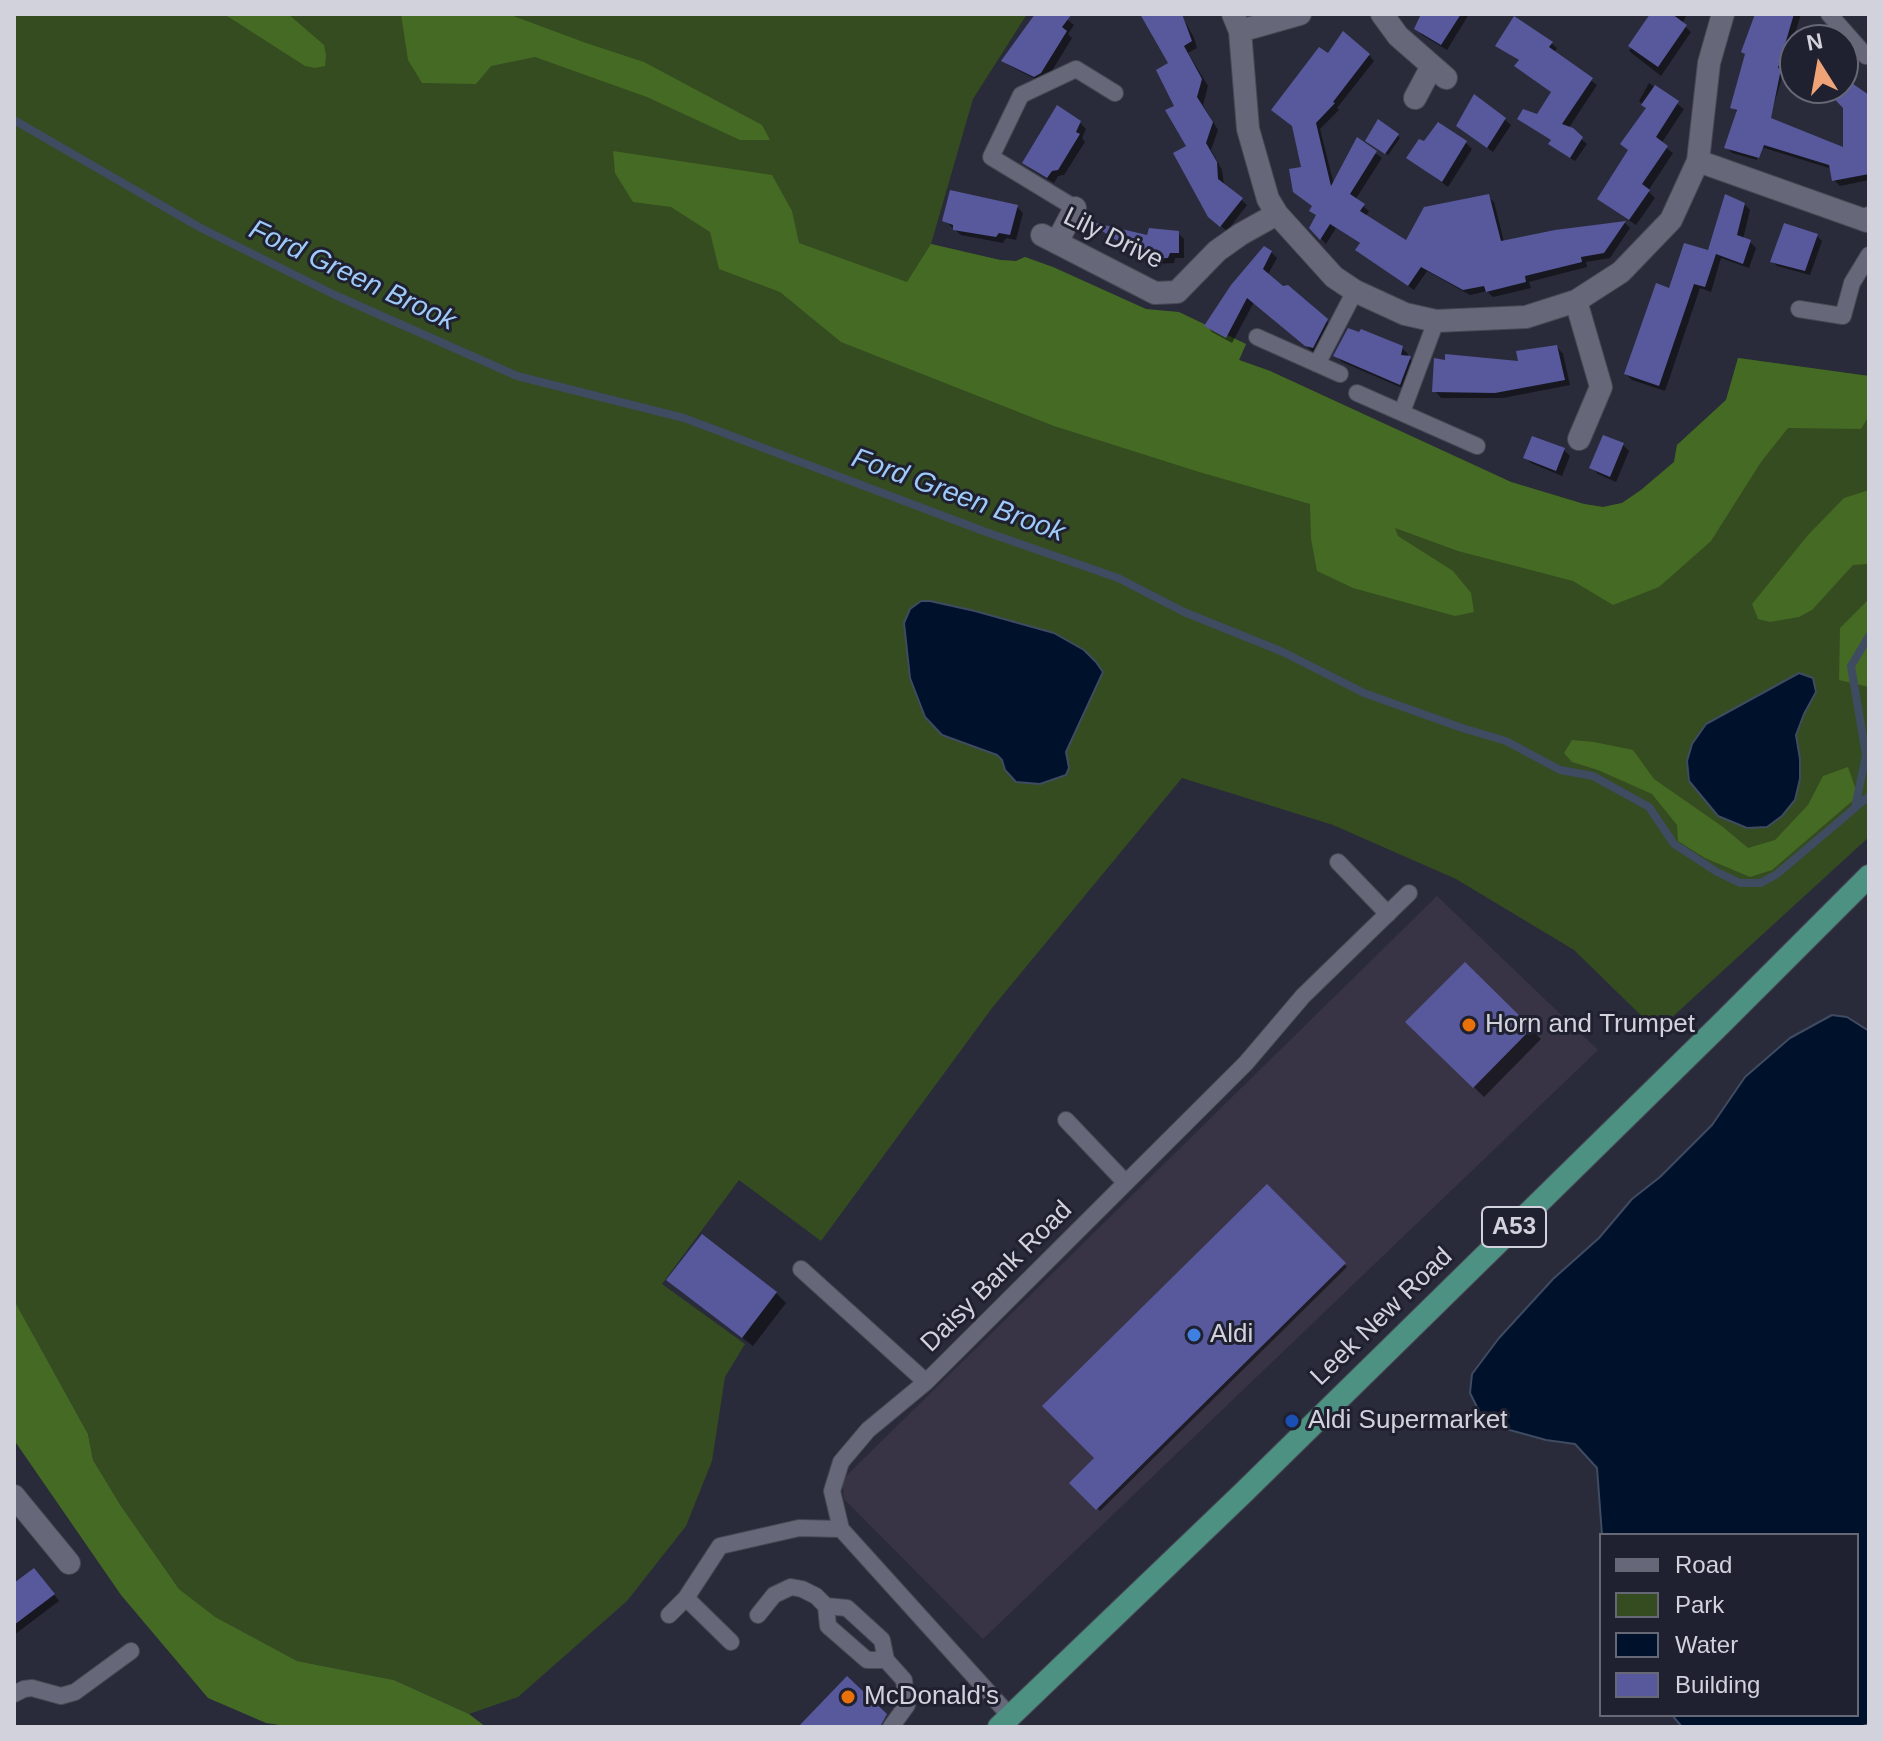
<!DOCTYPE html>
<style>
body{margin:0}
#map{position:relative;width:1883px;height:1741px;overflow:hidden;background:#2a2b3a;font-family:Helvetica,sans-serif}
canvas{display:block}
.frame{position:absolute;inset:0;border:16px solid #d1d2dc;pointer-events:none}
.legend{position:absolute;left:1599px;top:1533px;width:260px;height:184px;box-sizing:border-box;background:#202130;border:2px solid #676875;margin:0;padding:10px 14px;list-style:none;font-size:24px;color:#d1d2dc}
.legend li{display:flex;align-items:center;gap:16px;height:40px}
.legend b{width:40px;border:2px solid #676875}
.north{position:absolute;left:1779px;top:24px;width:80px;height:80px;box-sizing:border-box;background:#202130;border:2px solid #676875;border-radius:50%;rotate:349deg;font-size:22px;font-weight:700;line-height:32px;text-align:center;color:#d1d2dc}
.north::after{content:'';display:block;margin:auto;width:28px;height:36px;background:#efa377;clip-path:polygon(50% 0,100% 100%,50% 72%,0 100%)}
</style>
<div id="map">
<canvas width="1883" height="1741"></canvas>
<div class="frame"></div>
<ul class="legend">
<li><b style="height:10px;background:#666879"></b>Road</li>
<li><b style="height:22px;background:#344c1f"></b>Park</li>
<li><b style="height:22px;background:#00112c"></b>Water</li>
<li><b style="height:22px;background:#57599c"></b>Building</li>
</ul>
<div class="north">N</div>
</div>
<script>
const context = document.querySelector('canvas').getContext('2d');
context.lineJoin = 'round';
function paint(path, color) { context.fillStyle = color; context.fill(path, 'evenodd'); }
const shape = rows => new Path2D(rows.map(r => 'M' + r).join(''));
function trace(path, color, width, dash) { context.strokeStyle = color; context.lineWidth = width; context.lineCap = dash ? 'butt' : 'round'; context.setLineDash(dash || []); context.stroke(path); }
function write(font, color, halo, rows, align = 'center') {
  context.font = font + ' Helvetica,sans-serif'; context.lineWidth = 6; context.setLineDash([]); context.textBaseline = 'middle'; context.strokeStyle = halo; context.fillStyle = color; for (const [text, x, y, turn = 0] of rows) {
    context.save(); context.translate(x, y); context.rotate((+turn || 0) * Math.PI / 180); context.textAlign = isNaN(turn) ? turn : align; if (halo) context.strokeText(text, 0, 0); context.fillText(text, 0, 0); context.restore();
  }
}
paint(shape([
 [1437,896,1598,1050,983,1639,844,1499,842,1480]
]), '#383445');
paint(shape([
 [14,14,508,14,513,16,514,14,1027,14,973,99,931,244,1000,260,1016,261,1025,257,1159,315,1246,344,1239,360,1270,371,1511,482,1584,504,1603,507,1622,503,1641,490,1674,462,1677,445,1726,400,1738,358,1869,376,1869,837,1657,1031,1574,950,1456,879,1333,825,1182,778,992,1008,821,1241,739,1180,662,1284,745,1344,725,1377,712,1461,686,1526,627,1601,518,1697,469,1714,394,1680,297,1661,215,1618,179,1589,121,1506,93,1460,88,1434,14,1300],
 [921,601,930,601,975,611,1054,634,1102,672,1066,752,1069,768,1002,760,997,755,942,735]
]), '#344c1f');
paint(shape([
 [224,14,288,14,324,45,326,55,325,66,315,68,305,66],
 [401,14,508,14,586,43,644,62,762,125,770,140,740,140,647,97,535,57,491,66,476,84,422,83,408,60],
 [613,151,772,175,792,211,799,243,907,282,931,244,1000,260,1016,261,1025,257,1053,267,1146,309,1179,312,1246,344,1239,360,1270,371,1511,482,1584,504,1603,507,1622,503,1641,490,1674,462,1677,445,1726,400,1738,358,1869,376,1869,416,1861,429,1788,428,1761,462,1711,541,1659,587,1613,605,1573,581,1458,551,1395,528,1398,536,1453,571,1471,593,1474,612,1455,616,1353,588,1317,571,1311,539,1310,504,1196,471,1054,426,841,342,780,292,719,269,710,232,671,207,633,202,615,173],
 [1869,490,1869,564,1853,565,1812,610,1799,617,1770,622,1758,619,1752,604,1808,535,1844,498],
 [1869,599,1869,687,1839,680,1840,628],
 [1572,740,1594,742,1633,750,1654,779,1723,827,1748,848,1775,840,1808,805,1823,776,1848,767,1858,796,1772,870,1750,877,1705,858,1678,841,1677,825,1652,794,1598,770,1572,762,1564,753],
 [14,1300,88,1434,93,1460,121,1506,179,1589,215,1617,297,1661,394,1680,469,1714,486,1727,293,1727,266,1723,208,1698,121,1595,14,1440]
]), '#456a24');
const water = shape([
 [921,601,930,601,975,611,1054,633,1084,650,1096,662,1103,672,1066,752,1069,768,1066,775,1040,784,1016,782,1005,770,1002,760,997,755,942,735,925,717,910,678,904,623,910,609,921,601],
 [1799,673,1813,678,1816,692,1804,714,1796,735,1800,759,1800,779,1795,800,1782,816,1767,827,1747,828,1718,816,1689,781,1687,761,1692,744,1706,724,1799,673],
 [1832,1015,1847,1017,1869,1031,1869,1724,1860,1727,1682,1727,1672,1715,1857,1715,1857,1535,1602,1535,1597,1468,1575,1444,1546,1440,1495,1426,1480,1413,1470,1393,1472,1374,1499,1338,1553,1279,1599,1238,1632,1199,1660,1177,1712,1125,1745,1077,1790,1038,1832,1015]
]);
paint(water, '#00112c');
trace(water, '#3f4b61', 2);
paint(shape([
 [1038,14,1060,14,1074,25,1068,34,1072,38,1047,79,1041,82,1010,66,1004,60],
 [1141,14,1181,14,1194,38,1197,48,1188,53,1208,86,1203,105,1218,130,1211,150,1222,170,1224,185,1247,205,1227,231,1216,222,1189,147,1176,107,1171,64],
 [1423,14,1469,14,1447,50,1422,35,1416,28],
 [1653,14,1687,14,1682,24,1691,32,1661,76,1629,51],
 [1758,14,1801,14,1792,43,1795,45,1795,57,1790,52,1769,120,1869,161,1869,180,1840,186,1834,180,1832,169,1761,147,1757,160,1732,153,1726,147,1738,113,1732,107],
 [1551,43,1557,48,1554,53,1597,85,1568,129,1587,144,1575,161,1556,149,1553,141,1525,124,1520,119,1538,117,1553,93,1520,61,1497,46],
 [1369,55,1374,61,1337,108,1339,110,1320,129,1334,185,1357,140,1382,158,1355,200,1369,211,1365,217,1407,243,1488,197,1494,202,1504,242,1555,232,1625,223,1630,228,1610,258,1586,262,1587,267,1529,282,1531,288,1493,297,1487,291,1470,295,1427,271,1414,290,1363,255,1361,244,1336,228,1326,244,1311,228,1317,216,1303,169,1294,127],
 [1649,83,1684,109,1661,144,1673,153,1648,191,1655,198,1636,225,1606,205,1648,109,1639,101],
 [1504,119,1511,125,1493,152,1465,132],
 [1080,123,1086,129,1082,138,1085,142,1064,175,1058,176,1054,183,1031,169,1025,163],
 [1397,135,1400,138,1388,155,1370,143],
 [1466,143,1472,149,1448,187,1408,158],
 [1744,204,1750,210,1743,239,1750,242,1756,248,1749,268,1721,258,1711,292,1700,288,1665,391,1632,380,1626,374,1670,290,1710,252],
 [1017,207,1023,213,1016,240,1006,238,1003,243,961,235,944,220],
 [1102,231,1148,237,1178,233,1184,239,1184,258,1175,258,1174,263,1154,264],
 [1817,236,1822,241,1810,275,1777,266,1772,261],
 [1271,252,1277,258,1267,276,1333,326,1319,353,1313,352,1254,302,1232,343,1212,332,1207,326],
 [1557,347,1563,354,1570,385,1503,398,1441,398,1435,391,1520,363],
 [1402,348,1408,354,1408,358,1416,364,1407,390,1342,362,1336,356],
 [1623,445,1629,451,1616,482,1598,474,1592,468],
 [1564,450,1570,456,1562,476,1531,463,1525,457],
 [1465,964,1541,1039,1484,1097,1408,1022],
 [1267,1186,1347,1267,1100,1511,1072,1483,1097,1458],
 [702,1237,776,1293,786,1303,753,1346,679,1290,669,1280],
 [40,1576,59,1601,14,1635,14,1585]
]), '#0007');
trace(shape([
 [14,120,199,227,337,296,517,376,684,418,986,532,1118,578,1184,612,1283,652,1364,693,1462,728,1506,741,1560,770,1593,776,1649,807,1674,844,1717,872,1740,883,1761,883,1777,874,1855,808,1866,755,1851,666,1869,636],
 [1856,807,1869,796]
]), '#3f4b61', 8);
paint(shape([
 [1035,14,1072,14,1062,27,1067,31,1041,73,1034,77,1001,61],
 [1140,14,1182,14,1192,41,1184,46,1202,79,1197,97,1213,122,1206,143,1217,162,1218,179,1243,198,1220,227,1208,217,1173,153,1186,146,1165,110,1174,106,1156,70,1168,63],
 [1421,14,1461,14,1441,45,1414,29],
 [1650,14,1672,14,1687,25,1658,67,1628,46],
 [1755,14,1794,14,1778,68,1781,69,1771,118,1843,147,1843,108,1824,88,1843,88,1843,77,1869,95,1869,174,1832,181,1829,165,1764,145,1759,158,1724,148,1737,110,1730,108,1745,54,1741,52],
 [1514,16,1553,42,1549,47,1593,78,1562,124,1573,128,1583,137,1570,158,1548,144,1551,140,1517,119,1523,109,1537,114,1551,92,1514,66,1519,60,1495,46],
 [1343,31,1370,54,1333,102,1335,103,1316,123,1331,186,1357,137,1377,151,1350,194,1365,204,1360,211,1406,240,1424,207,1489,194,1501,241,1555,230,1626,221,1604,253,1581,257,1582,262,1525,276,1526,282,1486,292,1484,286,1463,290,1421,267,1408,286,1355,250,1360,243,1330,224,1320,240,1309,228,1316,215,1309,211,1312,206,1293,192,1289,169,1301,167,1292,126,1271,110,1319,47,1328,53],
 [1655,85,1679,101,1656,137,1668,146,1642,184,1650,190,1629,220,1597,199,1628,150,1620,144,1646,108,1641,105],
 [1474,94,1506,118,1487,148,1456,126],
 [1057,105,1081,121,1076,132,1080,134,1058,170,1052,171,1047,178,1022,163],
 [1378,119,1399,134,1385,154,1365,141],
 [1438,122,1467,141,1442,182,1406,158,1419,139,1424,141],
 [950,190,1018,205,1010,235,999,233,996,237,953,230,953,225,942,221],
 [1725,194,1745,203,1737,235,1751,240,1743,264,1716,254,1705,287,1694,284,1659,386,1624,374,1656,283,1669,288,1684,243,1708,250],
 [1096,223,1147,235,1149,228,1179,231,1179,253,1170,253,1168,258,1146,259,1094,226],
 [1784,223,1818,234,1805,271,1770,262],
 [1264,246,1272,251,1263,269,1283,286,1288,285,1328,319,1313,348,1305,346,1247,298,1226,338,1204,326,1231,285],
 [1348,328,1359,332,1361,329,1403,346,1401,355,1411,356,1400,385,1333,356],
 [1557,345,1565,380,1495,393,1432,392,1434,358,1445,360,1445,354,1518,361,1516,351],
 [1603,435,1624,443,1610,477,1589,468],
 [1532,436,1565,448,1556,471,1523,458],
 [1465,962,1532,1028,1473,1088,1405,1022],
 [1267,1184,1346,1263,1096,1510,1069,1483,1094,1458,1042,1406],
 [702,1234,777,1292,742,1338,666,1280],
 [34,1568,55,1594,14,1625,14,1583],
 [847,1676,887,1714,880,1727,798,1727]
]), '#57599c');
const service = shape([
 [1829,14,1866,56,1869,53],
 [1075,208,991,157,1021,95,1076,69,1115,93],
 [1799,309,1843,316,1852,283,1869,255],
 [1257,337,1340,374],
 [1317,364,1355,291],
 [1357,393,1477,446],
 [1402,412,1436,321],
 [1338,862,1388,914],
 [1066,1120,1125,1182],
 [801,1269,926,1382],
 [826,1606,828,1626,867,1660,886,1660],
 [669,1615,686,1598],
 [758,1615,774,1595,791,1587,802,1589,816,1596,826,1606,847,1608,882,1640,886,1660,904,1680,907,1705,891,1727],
 [731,1642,686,1598,720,1546,799,1528,841,1529],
 [14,1694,24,1689,32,1688,61,1696,75,1692,131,1651],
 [1010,1716,841,1529,832,1491,841,1462,868,1430,926,1382,1246,1063,1303,996,1409,893]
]);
const minor = shape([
 [1233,14,1240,31,1248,129,1268,199,1277,214,1334,277,1355,291,1405,314,1436,321,1526,317,1576,301,1621,272,1671,220,1698,161,1709,63,1723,14],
 [1382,14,1398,36,1446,78],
 [1240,31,1300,14],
 [1415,98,1432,66],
 [1698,161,1867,221,1869,218],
 [1042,235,1155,293,1177,292,1217,251,1241,234,1277,214],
 [1057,242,1075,208],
 [1576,301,1601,387,1579,439],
 [14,1496,69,1563]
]);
const trunk = shape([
 [999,1727,1243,1493,1724,1021,1869,876]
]);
trace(service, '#484955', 18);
trace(minor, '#484955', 24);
trace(trunk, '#484955', 24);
trace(service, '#666879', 16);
trace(minor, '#666879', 22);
trace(trunk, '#4c9181', 22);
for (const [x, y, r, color] of [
 [1469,1025,8,"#e8710a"],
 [1194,1335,8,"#3f7fe0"],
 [1292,1421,8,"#1a4fb4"],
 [848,1697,8,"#e8710a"]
]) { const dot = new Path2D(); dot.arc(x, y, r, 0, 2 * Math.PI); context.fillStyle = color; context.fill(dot); trace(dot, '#202130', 3); }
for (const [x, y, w] of [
 [1514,1227,64]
]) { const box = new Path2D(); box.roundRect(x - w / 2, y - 20, w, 40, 6); context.fillStyle = '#202130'; context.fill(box); trace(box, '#d1d2dc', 2); }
write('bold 24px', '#d1d2dc', null, [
 ["A53",1514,1227]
]);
write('26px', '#d1d2dc', '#202130', [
 ["Lily Drive",1113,239,26],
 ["Daisy Bank Road",997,1277,-45],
 ["Leek New Road",1382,1317,-44]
]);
write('26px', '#d1d2dc', '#202130', [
 ["Horn and Trumpet",1485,1025],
 ["Aldi",1210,1335],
 ["Aldi Supermarket",1308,1421],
 ["McDonald's",864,1697]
], 'left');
write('italic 28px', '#9ec9f9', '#202130', [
 ["Ford Green Brook",352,276,25],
 ["Ford Green Brook",958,496,20]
]);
</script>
